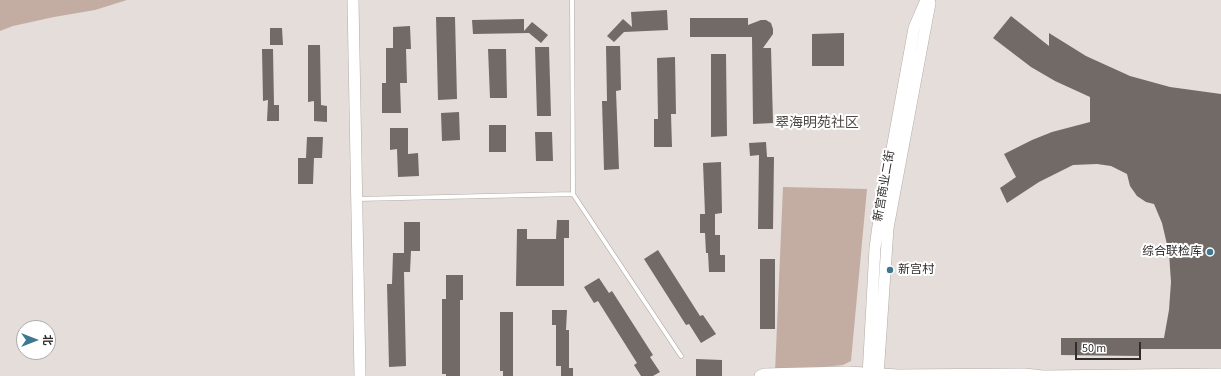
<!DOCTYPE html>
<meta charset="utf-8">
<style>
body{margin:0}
#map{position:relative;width:1221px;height:376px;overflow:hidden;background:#e5ddd9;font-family:"Source Sans 3","Noto Sans SC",sans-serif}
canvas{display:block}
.north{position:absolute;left:16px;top:320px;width:40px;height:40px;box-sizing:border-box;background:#fff;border:1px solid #acabab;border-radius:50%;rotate:90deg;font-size:11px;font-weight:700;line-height:16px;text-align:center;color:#302d2c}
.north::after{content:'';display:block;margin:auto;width:14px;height:18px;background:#3d7890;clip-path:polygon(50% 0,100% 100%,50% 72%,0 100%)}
.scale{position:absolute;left:1075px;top:342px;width:66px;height:18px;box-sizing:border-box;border:2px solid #302d2c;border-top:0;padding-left:5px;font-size:12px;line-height:14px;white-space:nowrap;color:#302d2c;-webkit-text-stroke:3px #fff;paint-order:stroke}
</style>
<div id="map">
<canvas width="1221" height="376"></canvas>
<div class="north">北</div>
<div class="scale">50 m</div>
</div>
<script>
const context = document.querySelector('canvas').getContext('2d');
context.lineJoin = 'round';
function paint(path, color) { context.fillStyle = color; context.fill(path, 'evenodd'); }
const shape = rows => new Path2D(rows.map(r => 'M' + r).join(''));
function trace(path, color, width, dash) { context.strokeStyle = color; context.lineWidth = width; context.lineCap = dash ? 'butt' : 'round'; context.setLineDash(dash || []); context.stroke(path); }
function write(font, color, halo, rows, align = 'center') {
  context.font = font + ' "Source Sans 3","Noto Sans SC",sans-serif'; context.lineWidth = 4; context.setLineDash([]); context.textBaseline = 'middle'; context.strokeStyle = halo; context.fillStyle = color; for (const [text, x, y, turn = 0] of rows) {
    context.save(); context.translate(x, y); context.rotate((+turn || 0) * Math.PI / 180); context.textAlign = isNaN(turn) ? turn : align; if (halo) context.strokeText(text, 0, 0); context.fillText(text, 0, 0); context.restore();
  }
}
paint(shape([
 [0,0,127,0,95,10,54,17,13,26,0,31],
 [783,187,867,189,851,361,843,365,775,372]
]), '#c3ada3');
paint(shape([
 [667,10,668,30,624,32,614,42,607,36,623,19,632,27,631,12],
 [1011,16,1049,46,1049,33,1086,56,1130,76,1170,87,1221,94,1221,349,1141,349,1140,356,1061,355,1061,338,1164,338,1169,310,1171,282,1169,253,1162,223,1154,204,1146,202,1137,196,1130,186,1127,174,1111,166,1097,164,1073,165,1039,182,1007,203,1000,188,1016,177,1004,154,1032,140,1052,132,1090,122,1090,97,1055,81,1031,67,993,38],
 [436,17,455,17,457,99,438,100],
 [690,18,748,18,748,25,761,20,766,20,771,23,773,29,773,34,763,48,771,48,773,123,753,124,752,37,690,37],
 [524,19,524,31,532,22,548,35,541,43,529,33,473,34,472,20],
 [410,26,411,49,406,49,407,83,400,83,401,113,382,113,382,83,386,83,386,48,393,48,393,27],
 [270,28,282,28,283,45,270,45],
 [844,33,844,66,812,66,812,34],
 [308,45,320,45,321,105,327,106,327,122,314,121,314,101,308,102],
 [606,46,620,46,621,90,616,91,619,169,604,170,602,101,607,101],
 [535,47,549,47,551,116,537,116],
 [262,49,273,49,274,105,279,105,279,121,267,121,268,100,263,101],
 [488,49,506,49,507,98,490,98],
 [711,54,726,54,727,136,711,137],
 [675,57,676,114,671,114,672,147,654,147,654,119,658,119,657,58],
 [459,112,460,140,442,141,441,113],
 [489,125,506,125,506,152,489,152],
 [390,128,408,128,408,154,418,153,419,176,398,177,397,149,390,150],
 [535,132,552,132,553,161,536,161],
 [307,137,323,137,322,158,314,158,313,184,298,184,298,158,306,158],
 [766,142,767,157,774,157,773,229,758,229,759,155,750,156,749,143],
 [721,162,722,213,715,214,715,235,720,235,720,255,725,255,725,272,709,272,708,253,706,253,705,233,700,233,700,214,705,214,703,163],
 [557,220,569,220,569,238,564,238,564,286,516,286,517,229,527,229,527,239,556,239],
 [404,222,420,222,420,251,411,251,410,272,404,272,406,366,389,367,387,284,392,284,393,253,404,253],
 [658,250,700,316,703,315,716,334,701,343,689,324,686,325,644,259],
 [760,259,775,259,775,329,760,329],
 [446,275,463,275,463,300,460,300,460,376,446,376,446,374,442,374,442,299,446,299],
 [599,278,609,293,612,291,653,355,650,357,660,372,653,376,641,376,634,365,637,363,598,301,594,303,584,287],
 [552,310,567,310,566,330,569,330,569,368,573,368,573,376,561,376,561,366,556,366,556,325,552,325],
 [500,312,513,312,513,376,503,376,503,371,500,371],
 [696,359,722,360,722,376,696,376]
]), '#716a66');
const lane = shape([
 [572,0,573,194],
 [358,199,573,194,681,356]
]);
const secondary = shape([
 [353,0,360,376],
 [760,376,764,374,848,372,898,375,1024,374,1043,376,1221,374],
 [868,376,875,248,878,226,914,28,926,0],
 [878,376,888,228,930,3]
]);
trace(lane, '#b2aba7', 5);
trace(secondary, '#b2aba7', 12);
trace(lane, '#fff', 4);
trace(secondary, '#fff', 11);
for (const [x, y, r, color] of [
 [1210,252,4,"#3d7890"],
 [890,270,4,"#3d7890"]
]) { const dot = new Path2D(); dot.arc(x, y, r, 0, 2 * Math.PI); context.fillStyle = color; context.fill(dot); trace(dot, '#fff', 1.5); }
write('12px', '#302d2c', '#fff', [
 ["新宫商业二街",885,186,-80]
]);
write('12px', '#302d2c', '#fff', [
 ["综合联检库",1202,252],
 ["新宫村",898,270,"left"]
], 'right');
write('14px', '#4f4945', '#fff', [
 ["翠海明苑社区",817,124]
]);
</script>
